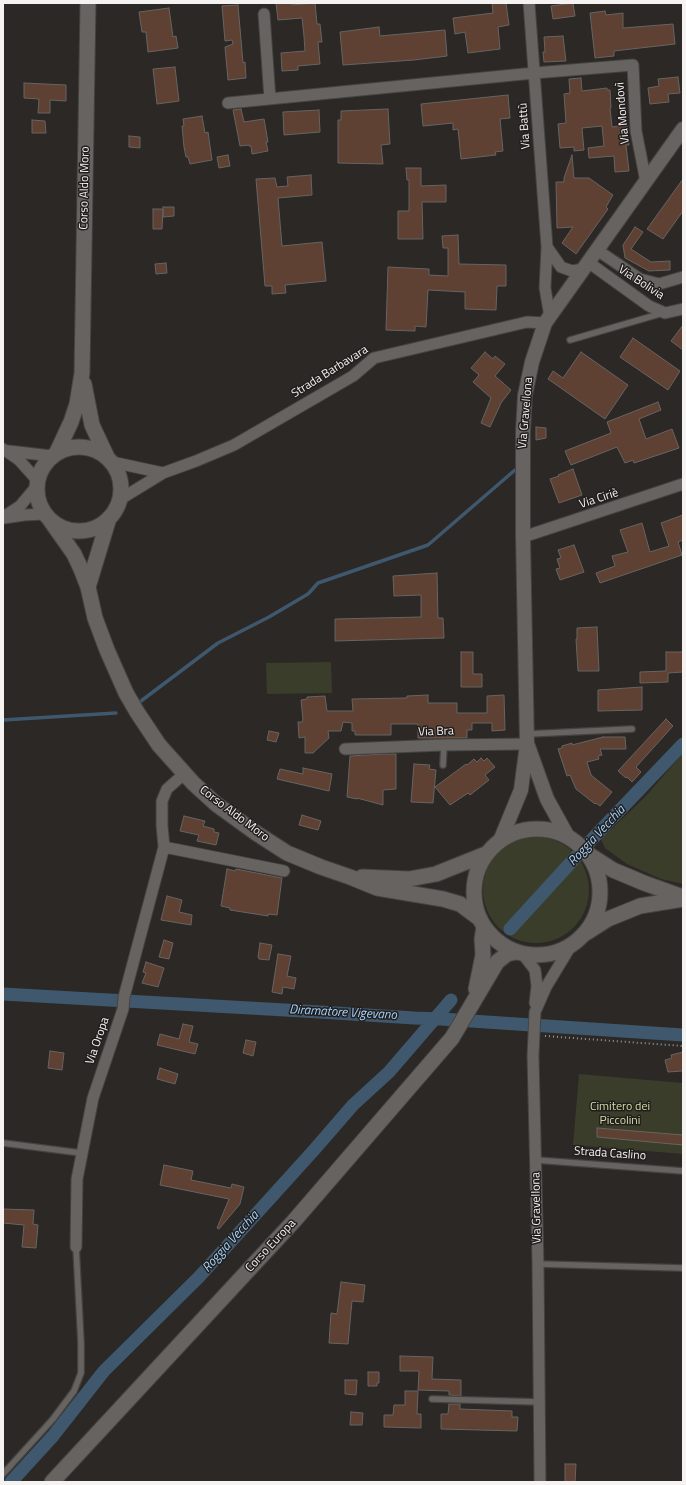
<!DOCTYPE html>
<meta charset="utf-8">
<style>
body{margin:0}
#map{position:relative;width:686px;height:1485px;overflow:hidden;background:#2b2826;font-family:"Titillium Web",sans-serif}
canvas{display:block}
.frame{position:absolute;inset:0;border:4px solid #f5f3f2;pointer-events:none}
</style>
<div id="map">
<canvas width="686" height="1485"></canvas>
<div class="frame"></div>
</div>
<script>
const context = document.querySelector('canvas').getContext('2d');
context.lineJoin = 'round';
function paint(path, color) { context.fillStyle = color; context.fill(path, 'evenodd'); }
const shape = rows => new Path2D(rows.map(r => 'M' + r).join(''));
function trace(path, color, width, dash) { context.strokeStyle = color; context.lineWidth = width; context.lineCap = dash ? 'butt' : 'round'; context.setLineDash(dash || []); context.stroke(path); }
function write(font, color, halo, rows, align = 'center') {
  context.font = font + ' "Titillium Web",sans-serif'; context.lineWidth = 3; context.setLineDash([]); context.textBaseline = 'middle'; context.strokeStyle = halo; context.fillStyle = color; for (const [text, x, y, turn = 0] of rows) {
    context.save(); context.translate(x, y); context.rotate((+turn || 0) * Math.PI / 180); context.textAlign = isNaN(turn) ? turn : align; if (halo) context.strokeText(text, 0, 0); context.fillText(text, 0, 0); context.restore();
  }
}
paint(shape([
 [331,662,332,693,267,694,266,663],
 [683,753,683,884,661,879,627,864,605,848,601,839,645,797],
 '483 890a53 53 0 1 1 106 0a53 53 0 1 1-106 0Z',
 [579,1074,683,1083,683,1154,573,1145]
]), '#3a3d2a');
trace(shape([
 [141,701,218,643,269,617,308,594,318,583,428,545,515,470],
 [3,720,116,713]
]), '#3f586d', 3.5);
trace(shape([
 [510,929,596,835,683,744],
 [3,994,320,1012,414,1018,441,1019,683,1035],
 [11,1482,53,1436,104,1371,199,1277,314,1150,353,1105,389,1072,451,1000]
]), '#3f586d', 13);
const building = shape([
 [276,3,292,3,292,5,315,3,317,24,320,24,322,42,318,42,320,64,298,66,298,70,282,71,281,53,305,51,304,36,302,18,278,20,276,3],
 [492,3,506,3,509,25,498,27,500,49,468,53,465,32,455,34,453,18,493,13,492,3],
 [573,3,575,16,553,19,551,6,573,3],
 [238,5,243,63,245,62,246,78,228,80,225,47,233,44,232,40,225,41,222,6,238,5],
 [169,8,173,37,176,36,178,48,148,52,146,32,142,32,139,12,169,8],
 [605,11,606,15,623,13,623,28,673,24,675,44,614,51,614,56,595,58,590,13,605,11],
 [379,27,380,36,445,30,447,56,414,60,343,65,340,32,379,27],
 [563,36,566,61,544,62,543,52,545,52,544,37,563,36],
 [175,67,179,101,157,104,153,69,175,67],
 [678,77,680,93,668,94,669,102,650,104,648,88,659,86,658,79,678,77],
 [581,78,582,91,607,88,607,90,610,90,611,108,610,108,612,127,627,125,629,145,626,145,629,171,615,172,614,156,589,158,588,148,604,146,602,126,582,128,584,150,574,151,574,147,560,148,558,124,566,123,564,94,570,93,569,79,581,78],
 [24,83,66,85,66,101,50,100,50,113,38,113,39,99,24,98,24,83],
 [508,95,510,118,500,119,503,151,495,152,496,155,461,159,458,129,453,130,453,123,423,126,421,104,508,95],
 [241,109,244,122,264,119,268,142,266,142,268,151,252,154,251,146,249,146,249,145,240,146,233,110,241,109],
 [388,109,390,144,381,145,383,164,338,163,338,120,341,120,341,111,388,109],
 [319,110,320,132,284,135,283,112,319,110],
 [202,116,205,133,208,132,212,160,190,164,188,157,186,157,184,147,182,126,184,126,183,119,202,116],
 [32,120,45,121,46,133,32,133,32,120],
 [129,136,140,137,140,148,129,147,129,136],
 [228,155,230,166,219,168,217,157,228,155],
 [572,155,574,178,589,178,613,195,606,207,608,209,576,254,562,243,573,227,557,228,556,182,564,182,564,178,572,155],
 [406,168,421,168,421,186,446,185,446,202,422,202,423,239,398,239,398,211,409,211,409,180,407,180,406,168],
 [311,175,312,195,278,198,282,246,322,242,326,281,285,285,286,293,272,294,272,286,265,286,256,179,275,178,277,187,288,186,287,177,311,175],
 [683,179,683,211,663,239,647,229,683,179],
 [163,207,174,207,174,216,163,217,163,207],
 [153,209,163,209,162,229,153,229,153,209],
 [635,227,643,232,631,249,651,262,670,261,670,270,649,271,625,258,623,245,635,227],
 [458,235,459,264,506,265,506,286,497,286,496,310,465,309,465,292,428,290,426,327,415,326,415,331,386,330,388,267,429,269,429,275,448,276,448,248,443,248,442,236,458,235],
 [166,263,167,273,156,274,155,264,166,263],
 [683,325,683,350,671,341,683,325],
 [633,338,680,371,668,390,620,357,633,338],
 [485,352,493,359,495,356,505,364,495,376,511,390,501,403,490,427,481,423,491,398,473,382,479,375,471,368,485,352],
 [581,352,628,385,605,419,548,379,553,371,563,378,581,352],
 [658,402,661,410,639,419,646,439,672,429,679,448,634,463,633,460,625,463,617,447,571,465,565,451,611,433,607,422,658,402],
 [536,427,546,428,546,438,536,440,536,427],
 [573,469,582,495,559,503,550,479,559,476,558,475,573,469],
 [683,515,683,540,678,542,682,555,600,583,596,573,615,566,612,556,628,552,620,530,642,523,650,552,669,546,661,523,683,515],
 [574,545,584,572,560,580,556,569,560,568,557,559,561,558,558,550,574,545],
 [437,573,438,618,443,618,444,638,335,641,335,619,421,617,421,595,394,596,393,576,437,573],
 [597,627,599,671,578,671,576,639,577,639,577,628,597,627],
 [461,652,473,652,473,674,482,674,482,687,461,687,461,652],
 [666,652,683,652,683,672,668,673,668,682,640,683,640,672,666,671,666,652],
 [642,687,642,710,598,711,598,690,642,687],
 [428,695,428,703,457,703,457,713,487,713,487,696,504,695,505,730,492,731,492,723,472,723,472,730,467,730,467,738,418,738,418,724,391,724,391,735,355,735,355,731,352,731,352,723,343,722,341,731,328,731,329,738,313,753,305,753,305,737,299,738,298,722,302,722,303,720,301,700,307,699,307,697,325,696,327,711,353,711,352,699,407,698,407,696,428,695],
 [666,719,673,726,636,767,641,772,632,782,627,777,626,778,618,771,666,719],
 [269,731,279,733,276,742,267,740,269,731],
 [603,737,625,737,626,749,600,749,602,755,598,756,599,759,587,762,591,775,612,792,600,806,596,803,595,804,576,789,570,775,567,776,558,749,562,748,562,746,572,743,572,745,603,737],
 [383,754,396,754,396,789,383,790,383,805,357,798,357,799,347,797,350,756,383,754],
 [481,758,484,761,487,758,495,767,485,775,489,780,470,795,468,793,450,805,435,787,466,764,467,765,474,759,477,762,481,758],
 [414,764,430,765,429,769,436,770,433,803,411,802,414,764],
 [303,768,332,774,329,791,277,779,280,769,303,774,303,768],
 [302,815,321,821,318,830,299,825,302,815],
 [184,816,205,821,203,826,214,829,214,832,219,833,216,845,197,841,199,835,180,831,184,816],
 [227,869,235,871,236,869,282,878,277,915,268,914,268,916,230,910,230,908,221,906,227,869],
 [167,896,182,900,179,912,192,915,191,925,161,920,167,896],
 [164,940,173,943,169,959,159,957,164,940],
 [260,943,272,945,269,960,259,959,258,957,260,943],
 [278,954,291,956,287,976,296,978,294,989,283,987,282,994,272,992,278,954],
 [146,962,164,968,158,987,142,983,146,973,143,972,146,962],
 [183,1024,193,1026,189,1042,198,1044,195,1054,157,1045,160,1034,179,1039,183,1024],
 [246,1040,256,1042,253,1056,243,1053,246,1040],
 [50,1051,64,1053,62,1070,48,1068,50,1051],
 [683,1052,683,1067,682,1071,668,1072,665,1060,672,1058,671,1055,683,1052],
 [160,1068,178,1074,175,1084,157,1079,160,1068],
 [597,1128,683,1135,683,1145,597,1137,597,1128],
 [164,1165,193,1171,191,1180,231,1188,232,1184,244,1187,240,1204,219,1229,217,1228,229,1199,160,1185,164,1165],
 [3,1209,34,1210,33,1224,38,1225,36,1248,22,1247,24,1225,3,1223,3,1209],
 [341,1282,365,1285,363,1302,352,1301,348,1344,329,1343,331,1313,337,1314,341,1282],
 [400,1356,433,1357,432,1379,461,1380,461,1396,449,1395,449,1391,418,1390,419,1371,400,1371,400,1356],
 [368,1372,379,1372,379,1383,377,1383,377,1386,368,1386,368,1372],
 [345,1380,357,1380,356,1395,345,1394,345,1380],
 [405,1391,418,1391,417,1414,421,1414,421,1428,384,1427,384,1415,393,1415,394,1405,405,1405,405,1391],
 [449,1404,460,1404,460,1409,512,1411,512,1417,518,1417,517,1431,441,1429,441,1414,448,1414,449,1404],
 [351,1412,363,1413,362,1425,350,1425,351,1412],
 [565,1464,576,1464,575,1482,565,1482,565,1464]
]);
paint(building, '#5e4133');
trace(building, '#676462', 1);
const service = shape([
 [570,340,663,313],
 [528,734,632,729],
 [443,765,444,745],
 [3,1143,81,1153],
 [536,1160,683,1171],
 [538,1264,683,1268],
 [432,1399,540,1402],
 [3,1474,53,1419,74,1391,81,1373,81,1343,76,1247]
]);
const minor = shape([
 [529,3,547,247,545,288,550,317],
 [264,14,270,99],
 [228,103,534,73,633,65,636,131,646,182],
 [547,247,561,267,572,271,584,269],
 [597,250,640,279,659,284,683,277],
 [588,262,649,306,665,313,683,309],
 [3,449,19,460,37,480],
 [9,451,52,456],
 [112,462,163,473],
 [119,500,163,473,196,461,234,445,353,376,374,358,527,322,545,323],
 [3,517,20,506,36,487],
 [4,518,24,515,45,514],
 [523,537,683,484],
 [345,749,444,745,527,744],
 [164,847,284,871],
 [522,953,535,970,537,986,535,1003],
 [76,1247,77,1179,93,1098,123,1009,124,997,164,847,162,826,162,801,167,789,184,774],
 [540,1482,538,1264,533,1056,535,1012,546,987,572,944]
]);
const tertiary = shape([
 [528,746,547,799,568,837],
 [500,841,521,790,527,744,523,537,523,431,525,395,532,362,545,323,683,129]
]);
const secondary = shape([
 [84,384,92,425,107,457],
 '37 489a42 42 0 1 1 84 0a42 42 0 1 1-84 0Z',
 [57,452,71,422,77,404,82,373,88,3],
 [50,520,74,554,81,569,88,587,95,618,107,650,126,693,137,712,159,745,193,783,216,804,256,833,287,853,321,867,350,877,377,888,443,899,460,904,480,919],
 [88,587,109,518],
 '474 892a63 63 0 1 1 126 0a63 63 0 1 1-126 0Z',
 [588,854,613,870,644,883,683,897],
 [362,877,409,879,436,874,486,854],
 [586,933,608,919,640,906,683,899],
 [476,989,483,955,482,939,484,927],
 [52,1482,294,1221,452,1038,497,962,507,954,517,952]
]);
trace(service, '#454341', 8);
trace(minor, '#454341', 13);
trace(tertiary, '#454341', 16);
trace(secondary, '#454341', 17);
trace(shape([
 [545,1036,683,1046]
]), '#989594', 2, [1, 3]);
trace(service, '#666361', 5.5);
trace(minor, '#666361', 11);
trace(tertiary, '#666361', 14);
trace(secondary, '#666361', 15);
write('12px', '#f5f3f2', '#211e1d', [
 ["Via Mondovì",623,113,-95],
 ["Via Battù",525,126,-94],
 ["Corso Aldo Moro",85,188,-89],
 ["Via Bolivia",641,283,33],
 ["Strada Barbavara",330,372,-32],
 ["Via Gravellona",526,413,-85],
 ["Via Ciriè",599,499,-18],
 ["Via Bra",436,732,-2],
 ["Corso Aldo Moro",234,814,37],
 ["Via Oropa",98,1041,-71],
 ["Strada Caslino",610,1154,4],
 ["Via Gravellona",537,1208,-91],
 ["Corso Europa",271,1246,-47]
]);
write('12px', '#d7dea4', '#211e1d', [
 ["Cimitero dei",620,1107],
 ["Piccolini",620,1121]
]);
write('italic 13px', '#a4d3fc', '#211e1d', [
 ["Roggia Vecchia",597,836,-47],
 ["Diramatore Vigevano",343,1013,3],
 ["Roggia Vecchia",231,1242,-48]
]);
</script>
